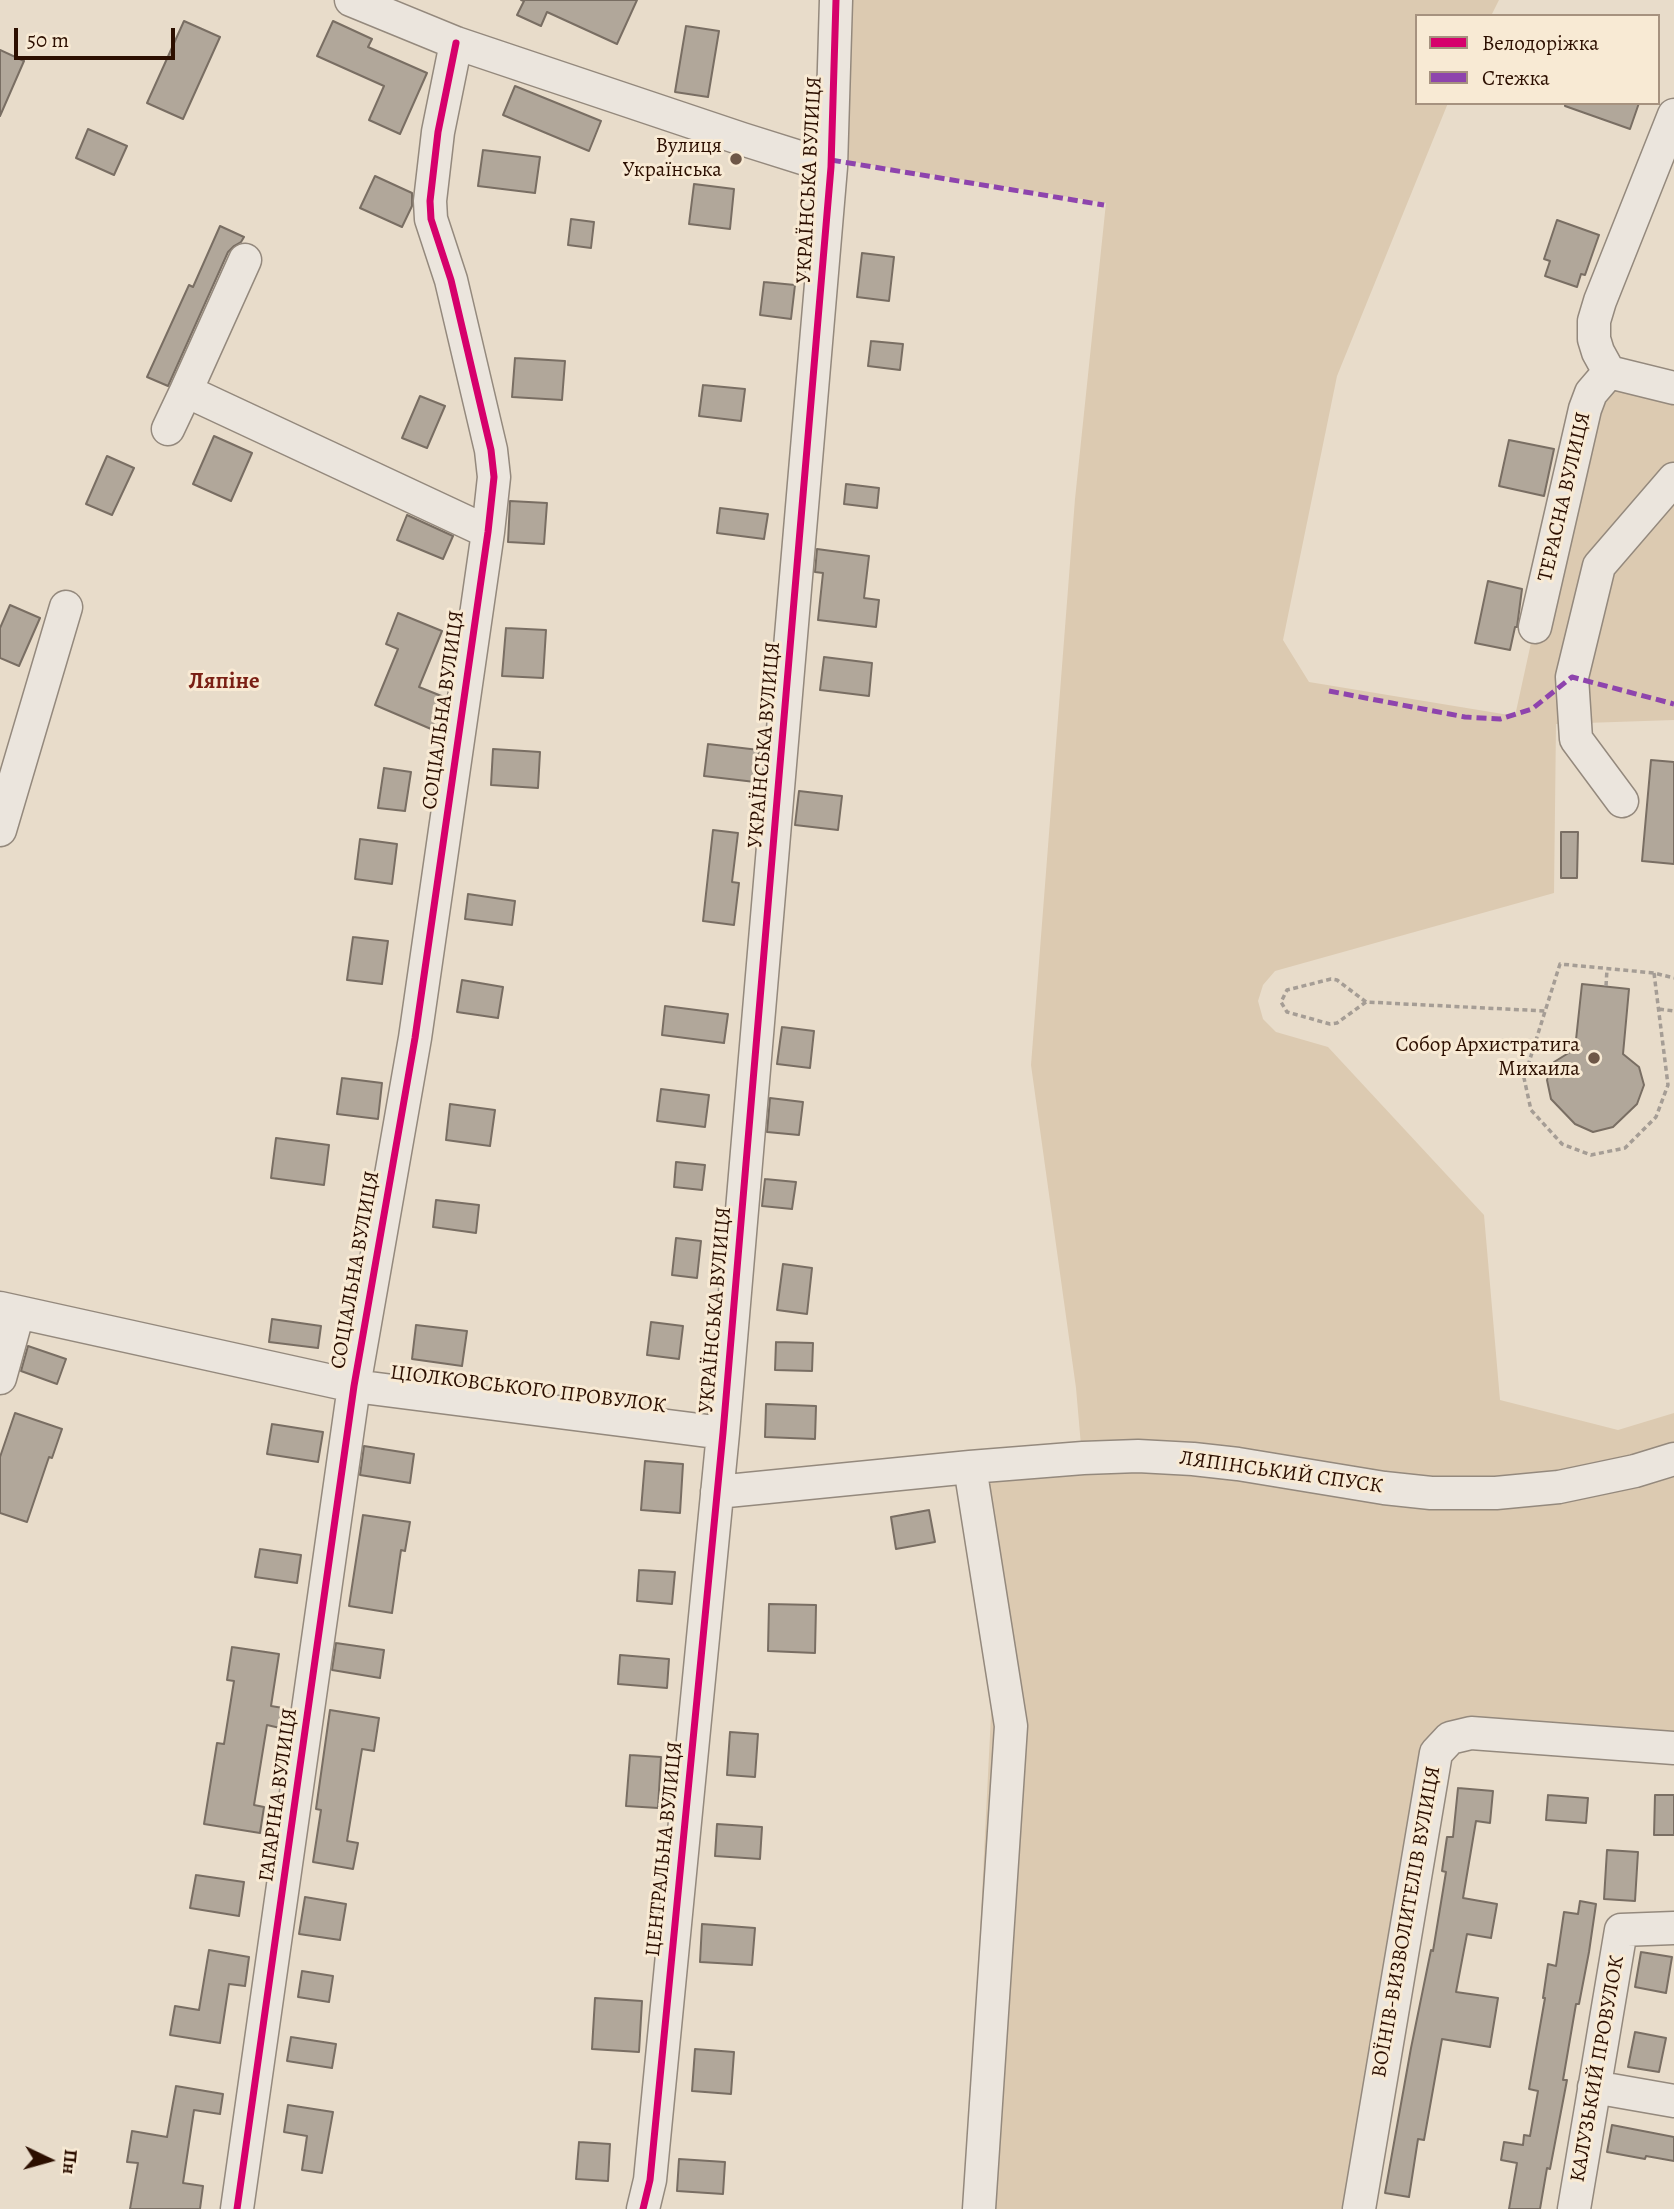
<!DOCTYPE html>
<html>
<head>
<meta charset="utf-8">
<style>
	body { margin:0 }
	#map { position:relative; width:1674px; height:2209px; overflow:hidden; background:#e8dcca; font-family:Alegreya,serif }
	canvas { display:block }
	.legend { position:absolute; left:1415px; top:14px; width:245px; height:91px; box-sizing:border-box; background:#f8ead4; border:2px solid #a6927f; margin:0; padding:9px 12px; list-style:none; font-size:21px; color:#2c0f00 }
	.legend li { display:flex; align-items:center; gap:14px; height:35px }
	.legend b { width:35px; border:2px solid #a6927f }
	.north { position:absolute; left:14px; top:2125px; width:70px; height:70px; -webkit-text-stroke:5px #f8ead4; paint-order:stroke; rotate:95deg; font-size:19px; font-weight:700; line-height:28px; text-align:center; color:#2c0f00 }
	.north::after { content:''; display:block; margin:auto; width:24px; height:32px; background:#2c0f00; clip-path:polygon(50% 0,100% 100%,50% 72%,0 100%) }
	.scale { position:absolute; left:14px; top:28px; width:161px; height:32px; box-sizing:border-box; border:4px solid #2c0f00; border-top:0; padding-left:9px; font-size:21px; line-height:24px; white-space:nowrap; color:#2c0f00; -webkit-text-stroke:5px #f8ead4; paint-order:stroke }
</style>
</head>
<body>
<div id="map">
<canvas width="1674" height="2209"></canvas>
<ul class="legend">
<li><b style="height:9px;background:#d6006c"></b>Велодоріжка</li>
<li><b style="height:9px;background:#8e44ad"></b>Стежка</li>
</ul>
<div class="north">Пн</div>
<div class="scale">50 m</div>
</div>
<script>
const g = document.querySelector('canvas').getContext('2d');
g.lineJoin = 'round';
function fillPath(path, color) {
  g.fillStyle = color;
  g.fill(path, 'evenodd');
}
function shape(rows) {
  const path = new Path2D();
  for (const r of rows) {
    path.moveTo(r[0], r[1]);
    for (let i = 2; i < r.length; i += 2) path.lineTo(r[i], r[i + 1]);
  }
  return path;
}
function trace(path, color, width, dash) {
  g.strokeStyle = color;
  g.lineWidth = width;
  g.lineCap = dash ? 'butt' : 'round';
  g.setLineDash(dash || []);
  g.stroke(path);
}
function label(font, color, halo, rows, align = 'center') {
  g.font = font + ' Alegreya,serif';
  g.lineWidth = 6;
  g.setLineDash([]);
  g.textBaseline = 'middle';
  g.strokeStyle = halo;
  g.fillStyle = color;
  for (const [text, x, y, turn = 0] of rows) {
    g.save();
    g.translate(x, y);
    g.rotate((+turn || 0) * Math.PI / 180);
    g.textAlign = isNaN(turn) ? turn : align;
    if (halo) g.strokeText(text, 0, 0);
    g.fillText(text, 0, 0);
    g.restore();
  }
}
fillPath(shape([
	[841,0,1499,0,1491,16,1417,16,1417,103,1448,103,1337,376,1283,640,1309,682,1515,716,1587,387,1674,397,1674,720,1556,724,1554,893,1275,971,1263,985,1258,1001,1263,1019,1276,1032,1328,1047,1484,1215,1500,1400,1618,1430,1674,1413,1674,1748,1450,1738,1359,2209,964,2209,975,2033,992,1695,970,1467,1082,1457,1076,1388,1031,1065,1075,499,1106,203,841,160]
]), '#dccab1');
const building = shape([
	[521,0,637,0,617,44,547,12,541,26,517,15,524,1,521,0],
	[184,21,220,37,183,119,147,103,184,21],
	[333,21,372,39,368,47,427,73,400,134,369,120,384,86,317,56,333,21],
	[686,26,719,31,708,97,675,92,686,26],
	[0,50,24,61,0,116,0,50],
	[515,86,601,121,589,151,503,115,515,86],
	[1565,103,1639,103,1630,129,1565,106,1565,103],
	[88,129,127,146,114,175,76,158,88,129],
	[483,150,540,157,535,193,478,186,483,150],
	[375,176,412,193,412,206,402,227,360,208,375,176],
	[694,184,734,189,730,229,689,224,694,184],
	[571,219,594,222,591,248,568,245,571,219],
	[1557,220,1599,235,1585,275,1581,274,1577,287,1545,276,1550,261,1544,259,1557,220],
	[220,226,244,237,241,242,234,246,228,252,168,386,147,377,189,285,193,287,220,226],
	[862,253,894,257,889,301,857,297,862,253],
	[764,282,795,285,791,319,760,315,764,282],
	[871,341,903,344,900,370,868,366,871,341],
	[515,358,565,361,562,400,512,397,515,358],
	[703,385,745,389,741,421,699,416,703,385],
	[420,396,445,406,427,448,402,438,420,396],
	[214,436,252,453,231,501,193,484,214,436],
	[1509,440,1554,449,1544,496,1499,486,1509,440],
	[107,456,134,468,112,515,86,504,107,456],
	[846,484,879,488,877,508,844,504,846,484],
	[510,501,547,503,544,544,508,542,510,501],
	[720,508,768,514,764,539,717,533,720,508],
	[407,515,453,536,443,559,397,540,407,515],
	[817,549,869,556,864,598,879,600,876,627,818,620,823,573,815,572,817,549],
	[1488,581,1522,589,1517,627,1515,627,1510,650,1475,643,1488,581],
	[10,605,40,618,19,666,0,658,0,628,10,605],
	[398,613,442,631,419,687,444,697,431,729,375,705,398,649,386,644,398,613],
	[506,628,546,630,543,678,502,676,506,628],
	[824,657,872,663,869,696,820,690,824,657],
	[708,744,759,750,755,782,704,776,708,744],
	[493,749,540,752,538,788,491,785,493,749],
	[1651,760,1674,762,1674,864,1642,861,1651,760],
	[384,768,411,772,405,811,378,808,384,768],
	[799,791,842,796,838,830,795,825,799,791],
	[713,830,738,833,732,882,739,883,734,925,703,921,713,830],
	[1561,832,1578,832,1577,878,1561,878,1561,832],
	[360,839,397,844,392,884,355,879,360,839],
	[468,894,515,901,512,925,465,919,468,894],
	[353,937,388,941,382,984,347,980,353,937],
	[462,980,503,987,498,1018,457,1012,462,980],
	[1582,984,1629,989,1623,1054,1639,1067,1644,1085,1637,1104,1613,1127,1593,1132,1575,1124,1551,1099,1547,1080,1554,1062,1575,1049,1582,984],
	[665,1006,728,1014,724,1043,662,1035,665,1006],
	[782,1027,814,1031,810,1068,777,1064,782,1027],
	[342,1078,382,1083,378,1119,337,1114,342,1078],
	[661,1089,709,1095,705,1127,657,1121,661,1089],
	[770,1098,803,1102,799,1135,767,1132,770,1098],
	[450,1104,495,1110,490,1146,446,1140,450,1104],
	[276,1138,329,1145,324,1185,271,1178,276,1138],
	[676,1162,705,1165,702,1190,674,1187,676,1162],
	[765,1179,796,1182,792,1209,762,1206,765,1179],
	[436,1200,479,1205,476,1233,433,1227,436,1200],
	[676,1238,701,1241,697,1278,672,1275,676,1238],
	[783,1264,812,1268,807,1314,777,1310,783,1264],
	[272,1319,321,1326,318,1348,269,1342,272,1319],
	[651,1322,683,1326,679,1359,647,1355,651,1322],
	[416,1325,467,1331,462,1366,412,1359,416,1325],
	[776,1342,813,1343,812,1371,775,1370,776,1342],
	[28,1346,66,1359,57,1384,21,1371,28,1346],
	[766,1404,816,1406,815,1439,765,1437,766,1404],
	[15,1413,62,1429,52,1458,49,1457,27,1522,0,1513,0,1457,15,1413],
	[272,1424,323,1432,318,1462,267,1454,272,1424],
	[364,1446,414,1454,410,1483,360,1475,364,1446],
	[645,1461,683,1464,680,1513,641,1510,645,1461],
	[929,1510,935,1542,896,1549,891,1517,929,1510],
	[363,1515,410,1522,405,1551,401,1550,392,1613,349,1606,363,1515],
	[260,1549,301,1555,297,1583,255,1577,260,1549],
	[639,1570,675,1572,672,1604,637,1601,639,1570],
	[769,1604,816,1605,815,1653,768,1651,769,1604],
	[336,1643,384,1650,380,1678,332,1670,336,1643],
	[232,1647,279,1654,271,1706,283,1708,280,1728,267,1725,254,1805,264,1807,260,1833,204,1824,217,1743,224,1744,234,1681,227,1680,232,1647],
	[620,1655,669,1659,667,1688,618,1684,620,1655],
	[330,1710,379,1718,374,1751,362,1749,347,1841,358,1843,353,1869,313,1862,321,1810,316,1809,330,1710],
	[730,1732,758,1734,755,1777,727,1775,730,1732],
	[630,1755,661,1757,658,1808,626,1806,630,1755],
	[1458,1788,1493,1791,1490,1823,1476,1821,1463,1898,1497,1904,1491,1938,1467,1934,1456,1992,1498,1998,1490,2047,1442,2039,1424,2140,1418,2139,1409,2197,1385,2193,1411,2048,1431,1950,1433,1951,1446,1872,1442,1871,1447,1837,1453,1837,1458,1788],
	[1548,1795,1588,1798,1586,1823,1546,1820,1548,1795],
	[1655,1795,1674,1795,1674,1835,1654,1835,1655,1795],
	[717,1824,762,1827,760,1859,715,1856,717,1824],
	[1607,1850,1638,1852,1635,1901,1604,1899,1607,1850],
	[196,1875,244,1882,239,1916,190,1908,196,1875],
	[305,1897,346,1904,340,1940,299,1934,305,1897],
	[1580,1901,1596,1904,1589,1952,1579,2004,1576,2004,1563,2080,1567,2080,1550,2169,1547,2168,1540,2209,1509,2209,1517,2163,1501,2160,1504,2142,1523,2145,1524,2135,1530,2136,1538,2091,1529,2089,1545,1998,1543,1998,1548,1964,1556,1966,1564,1912,1578,1914,1580,1901],
	[702,1924,755,1928,752,1965,700,1962,702,1924],
	[209,1950,249,1957,245,1986,229,1984,220,2043,170,2035,175,2006,199,2010,209,1950],
	[1641,1952,1672,1957,1666,1993,1635,1987,1641,1952],
	[302,1971,333,1976,329,2002,298,1997,302,1971],
	[595,1998,642,2001,639,2052,592,2049,595,1998],
	[1635,2032,1666,2038,1659,2072,1628,2067,1635,2032],
	[291,2037,336,2044,332,2068,287,2061,291,2037],
	[695,2049,734,2052,731,2094,692,2091,695,2049],
	[176,2086,223,2094,220,2114,194,2110,183,2183,203,2186,200,2209,130,2209,138,2163,127,2162,132,2131,167,2137,176,2086],
	[288,2105,333,2112,322,2173,302,2170,307,2136,284,2132,288,2105],
	[1612,2125,1674,2137,1674,2161,1646,2156,1645,2159,1607,2152,1612,2125],
	[579,2142,610,2144,608,2181,576,2179,579,2142],
	[679,2159,725,2162,723,2194,677,2191,679,2159]
]);
fillPath(building, '#b1a79a');
trace(building, '#796e63', 2);
const minor = shape([
	[351,0,456,43,742,139,831,167],
	[1609,372,1598,352,1594,339,1594,321,1600,301,1674,115],
	[186,391,245,260],
	[168,429,186,391,488,532],
	[1535,627,1585,409,1591,393,1609,372,1674,388],
	[1622,801,1576,739,1572,677,1599,566,1674,479],
	[0,830,66,607],
	[0,1308,354,1386,723,1433],
	[0,1378,18,1313],
	[970,1467,1011,1726,979,2209],
	[717,1492,970,1467,1083,1458,1138,1456,1193,1459,1238,1464,1384,1488,1431,1493,1496,1493,1559,1487,1635,1471,1674,1459],
	[1594,2087,1674,2101],
	[237,2209,354,1386,415,1038,488,532,494,477,491,450,451,280,431,219,430,201,438,132,456,43],
	[643,2209,650,2180,723,1433,831,167,836,0],
	[1359,2209,1436,1753,1450,1738,1471,1733,1674,1748],
	[1574,2209,1621,1930,1674,1928]
]);
trace(minor, '#94897d', 35);
trace(shape([
	[1654,973,1668,1085,1656,1117,1625,1148,1591,1155,1562,1144,1531,1110,1524,1078,1560,964,1654,973,1674,978],
	[1606,986,1607,969],
	[1366,1002,1337,1023,1330,1024,1287,1012,1281,1002,1287,990,1331,979,1337,980,1366,1002,1545,1011],
	[1659,1009,1674,1011]
]), '#a59d95', 3.5, [5, 3.5]);
trace(minor, '#ebe5dd', 32);
trace(shape([
	[831,160,1104,205],
	[1329,691,1465,717,1500,719,1532,709,1572,677,1674,704]
]), '#8e44ad', 5, [10, 5]);
trace(shape([
	[237,2209,354,1386,415,1038,488,532,494,477,491,450,451,280,431,219,430,201,438,132,456,43],
	[643,2209,650,2180,723,1433,831,167,836,0]
]), '#d6006c', 7);
for (const [x, y, r, color] of [
	[736,159,7,"#6e5747"],
	[1594,1058,7,"#6e5747"]
]) {
  const dot = new Path2D();
  dot.arc(x, y, r, 0, 2 * Math.PI);
  g.fillStyle = color;
  g.fill(dot);
  trace(dot, '#f8ead4', 2.5);
}
label('21px', '#2c0f00', '#f8ead4', [
	["Вулиця",722,147],
	["Українська",722,171],
	["Собор Архистратига",1580,1046],
	["Михаила",1580,1070]
], 'right');
label('21px', '#2c0f00', '#f8ead4', [
	["УКРАЇНСЬКА ВУЛИЦЯ",810,180,-87],
	["ТЕРАСНА ВУЛИЦЯ",1565,497,-77],
	["СОЦІАЛЬНА ВУЛИЦЯ",444,710,-82],
	["УКРАЇНСЬКА ВУЛИЦЯ",765,745,-85],
	["СОЦІАЛЬНА ВУЛИЦЯ",356,1270,-80],
	["УКРАЇНСЬКА ВУЛИЦЯ",716,1310,-85],
	["ЦІОЛКОВСЬКОГО ПРОВУЛОК",528,1390,7],
	["ЛЯПІНСЬКИЙ СПУСК",1281,1473,8],
	["ГАГАРІНА ВУЛИЦЯ",279,1795,-82],
	["ЦЕНТРАЛЬНА ВУЛИЦЯ",665,1849,-84],
	["ВОЇНІВ-ВИЗВОЛИТЕЛІВ ВУЛИЦЯ",1407,1922,-80],
	["КАЛУЗЬКИЙ ПРОВУЛОК",1598,2069,-80]
]);
label('bold 23px', '#7a1f14', '#f8ead4', [
	["Ляпіне",224,682]
]);
</script>
</body>
</html>
